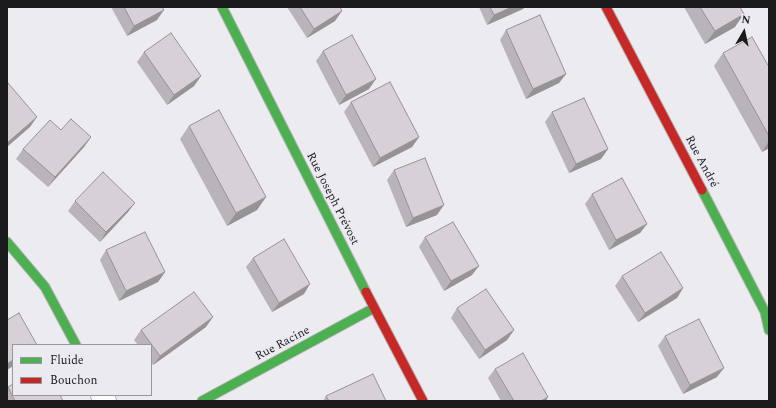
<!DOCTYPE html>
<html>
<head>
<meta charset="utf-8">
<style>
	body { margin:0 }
	#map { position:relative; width:776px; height:408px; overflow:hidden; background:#ecebef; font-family:Spectral,serif }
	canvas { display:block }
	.frame { position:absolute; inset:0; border:8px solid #1b1a1c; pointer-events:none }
	.legend { position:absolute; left:12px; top:344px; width:140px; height:52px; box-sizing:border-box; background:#ebeaf0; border:1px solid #98979b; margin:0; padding:5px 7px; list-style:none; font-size:12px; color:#1b1a1c }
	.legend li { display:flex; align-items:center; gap:8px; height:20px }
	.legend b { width:20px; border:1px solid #98979b }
	.north { position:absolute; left:724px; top:12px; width:40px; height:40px; -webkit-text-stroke:3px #ebeaf0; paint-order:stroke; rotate:9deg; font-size:11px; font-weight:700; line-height:16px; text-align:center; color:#1b1a1c }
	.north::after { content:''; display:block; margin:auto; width:14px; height:18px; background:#1b1a1c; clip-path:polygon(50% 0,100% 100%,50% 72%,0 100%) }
</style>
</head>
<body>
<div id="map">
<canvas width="776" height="408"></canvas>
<div class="frame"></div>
<ul class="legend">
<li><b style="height:5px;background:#4caf50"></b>Fluide</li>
<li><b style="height:5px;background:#c62828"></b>Bouchon</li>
</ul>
<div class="north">N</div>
</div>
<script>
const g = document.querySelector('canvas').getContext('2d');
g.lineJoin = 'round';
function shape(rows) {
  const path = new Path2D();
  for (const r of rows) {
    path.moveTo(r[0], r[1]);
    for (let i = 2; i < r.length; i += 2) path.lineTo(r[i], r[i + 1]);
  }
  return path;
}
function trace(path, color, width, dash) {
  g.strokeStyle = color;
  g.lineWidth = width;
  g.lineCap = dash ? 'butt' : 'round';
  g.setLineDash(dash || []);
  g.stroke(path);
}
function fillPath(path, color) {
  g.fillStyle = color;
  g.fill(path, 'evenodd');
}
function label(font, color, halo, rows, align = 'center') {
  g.font = font + ' Spectral,serif';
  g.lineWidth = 3;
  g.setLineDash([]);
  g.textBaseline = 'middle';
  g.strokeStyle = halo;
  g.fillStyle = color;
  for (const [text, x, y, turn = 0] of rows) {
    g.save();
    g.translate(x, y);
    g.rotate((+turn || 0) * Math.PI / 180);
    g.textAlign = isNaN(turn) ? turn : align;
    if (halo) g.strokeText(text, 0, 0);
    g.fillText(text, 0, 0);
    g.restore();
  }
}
const street = shape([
	[102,395,105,401]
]);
const fast = shape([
	[222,7,366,292],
	[702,190,765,312,769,330],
	[7,242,45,287,76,345],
	[202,401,374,308]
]);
const jam = shape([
	[606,7,702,190],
	[366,292,423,401]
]);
trace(street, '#b4b4b7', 24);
trace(fast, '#b4b4b7', 11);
trace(jam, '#b4b4b7', 11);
trace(street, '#fcfcfd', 22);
trace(fast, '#4caf50', 9);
trace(jam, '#c62828', 9);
fillPath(shape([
	[111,7,162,7,157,20,127,36],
	[287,7,340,7,335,21,307,38],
	[479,7,525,7,523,9,487,25],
	[684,7,740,7,735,27,705,44],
	[506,30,566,74,559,83,526,99,500,40],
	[323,51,369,89,339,105,316,61],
	[144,52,201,76,194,86,167,105,137,62],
	[723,53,769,67,769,148,762,152,714,66],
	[351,102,419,137,412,147,373,167,344,112],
	[552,112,608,149,601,159,569,173,545,122],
	[189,126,266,197,257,210,227,226,180,139],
	[61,130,91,137,84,147,48,187,16,159,23,149],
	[394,170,437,215,406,227,387,180],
	[592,194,647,224,640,233,609,250,585,204],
	[75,201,128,212,100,242,68,211],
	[425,237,472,275,444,291,419,247],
	[106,250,165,272,158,282,119,301,100,260],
	[253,258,304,294,272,312,246,267],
	[622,276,683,288,677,298,638,322,615,286],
	[457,308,514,330,507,340,479,359,451,318],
	[206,327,153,365,151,362,151,345,138,345,134,340,141,330],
	[665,336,717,377,683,394,658,346],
	[495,369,546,401,501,401,488,378],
	[8,387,63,401,7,401,7,388],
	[326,396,386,401,323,401]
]), '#b9b4b9');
fillPath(shape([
	[512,7,525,7,523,9,487,25,494,15],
	[164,10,157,20,127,36,134,26],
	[342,11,335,21,307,38,314,29],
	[744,14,735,27,705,44,715,31],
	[566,74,559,83,526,99,533,89],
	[201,76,194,86,167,105,174,95],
	[376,79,369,89,339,105,346,95],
	[37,117,30,127,7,147,7,143],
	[91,137,84,147,48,187,55,177],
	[419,137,412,147,373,167,380,158],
	[769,141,769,148,762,152],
	[608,149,601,159,569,173,576,164],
	[266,197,257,210,227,226,236,213],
	[135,203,128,212,100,242,106,232],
	[444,205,437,215,406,227,413,218],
	[647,224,640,233,609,250,616,240],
	[479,266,472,275,444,291,451,281],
	[165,272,158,282,119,301,126,291],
	[310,284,304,294,272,312,279,303],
	[683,288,677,298,638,322,645,313],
	[213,317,206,327,153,365,160,356],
	[514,330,507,340,479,359,485,350],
	[13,360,13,366,7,370,7,364],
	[724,368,717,377,683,394,690,385],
	[548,397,546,401,541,401]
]), '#969296');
const building = shape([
	[124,7,162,7,164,10,134,26,124,7],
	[300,7,340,7,342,11,314,29,300,7],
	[490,7,512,7,494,15,490,7],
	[700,7,740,7,744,14,715,31,700,7],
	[540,15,566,74,533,89,506,30,540,15],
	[171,33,201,76,174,95,144,52,171,33],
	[352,35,376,79,346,95,323,51,352,35],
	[752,37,769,67,769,136,723,53,752,37],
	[390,82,419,137,380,158,351,102,390,82],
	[8,83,37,117,7,143,7,84,8,83],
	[584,98,608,149,576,164,552,112,584,98],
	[219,110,266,197,236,213,189,126,219,110],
	[71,119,91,137,55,177,23,149,50,120,61,130,71,119],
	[425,158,444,205,413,218,394,170,425,158],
	[103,172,135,203,106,232,75,201,103,172],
	[622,178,647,224,616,240,592,194,622,178],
	[453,222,479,266,451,281,425,237,453,222],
	[145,232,165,272,126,291,106,250,145,232],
	[284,239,310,284,279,303,253,258,284,239],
	[661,252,683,288,645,313,622,276,661,252],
	[486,289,514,330,485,350,457,308,486,289],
	[194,292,213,317,160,356,141,330,194,292],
	[19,313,37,345,13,345,13,360,7,364,7,320,19,313],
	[699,319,724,368,690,385,665,336,699,319],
	[523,353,548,397,541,401,514,401,495,369,523,353],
	[373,374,386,401,329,401,326,396,373,374],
	[13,384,13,395,60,395,63,401,15,401,8,387,13,384]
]);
fillPath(building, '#d7d1d7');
trace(building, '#969296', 1);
label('12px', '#1b1a1c', '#ebeaf0', [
	["Rue André",701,162,62],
	["Rue Joseph Prévost",332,199,63],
	["Rue Racine",283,344,-28]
]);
</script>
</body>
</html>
